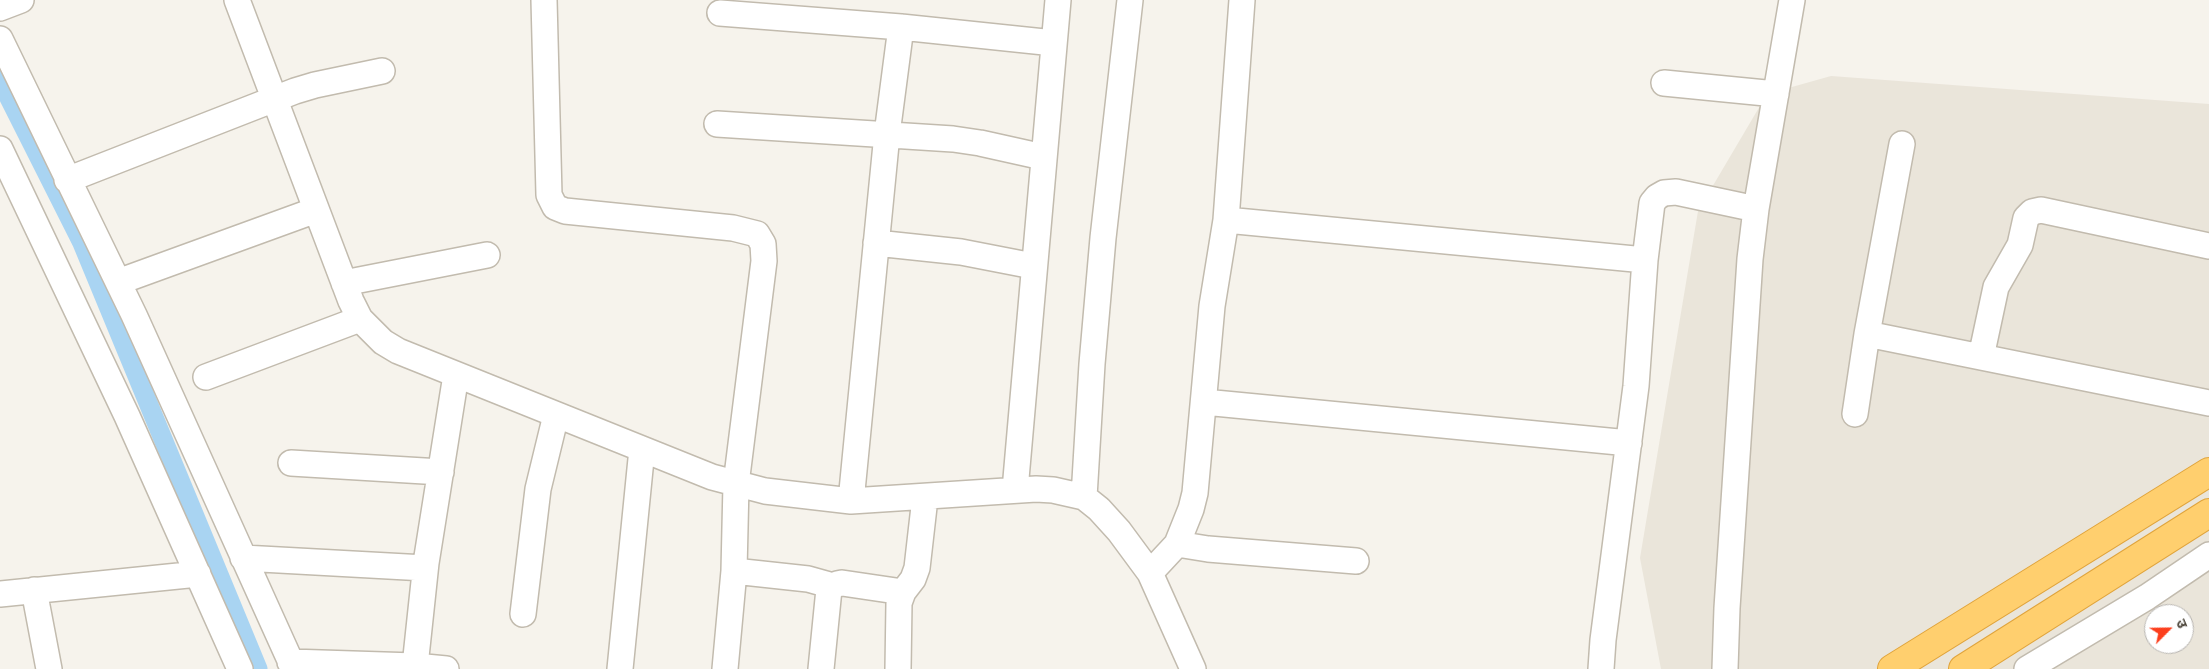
<!DOCTYPE html>
<html>
<head>
<meta charset="utf-8">
<style>
	body { margin:0 }
	#map { position:relative; width:2209px; height:669px; overflow:hidden; background:#f6f3ec; font-family:Mulish,"Noto Sans Devanagari",sans-serif }
	canvas { display:block }
	.north { position:absolute; left:2144px; top:604px; width:50px; height:50px; box-sizing:border-box; background:#fff; border:1px solid #b7b4b0; border-radius:50%; rotate:67deg; font-size:14px; font-weight:700; line-height:20px; text-align:center; color:#4b4439 }
	.north::after { content:''; display:block; margin:auto; width:18px; height:22px; background:#fc3f1d; clip-path:polygon(50% 0,100% 100%,50% 72%,0 100%) }
</style>
</head>
<body>
<div id="map">
<canvas width="2209" height="669"></canvas>
<div class="north">उ</div>
</div>
<script>
const g = document.querySelector('canvas').getContext('2d');
g.lineJoin = 'round';
function fillPath(path, color) {
  g.fillStyle = color;
  g.fill(path, 'evenodd');
}
function shape(rows) {
  const path = new Path2D();
  for (const r of rows) {
    path.moveTo(r[0], r[1]);
    for (let i = 2; i < r.length; i += 2) path.lineTo(r[i], r[i + 1]);
  }
  return path;
}
function trace(path, color, width, dash) {
  g.strokeStyle = color;
  g.lineWidth = width;
  g.lineCap = dash ? 'butt' : 'round';
  g.setLineDash(dash || []);
  g.stroke(path);
}
fillPath(shape([
	[1831,76,2209,104,2209,669,1661,669,1640,558,1698,211,1767,94],
	[2154,614,2184,614,2184,644,2154,644]
]), '#eae5da');
trace(shape([
	[0,80,82,243,258,669]
]), '#a9d4f2', 19);
const minor = shape([
	[237,0,351,301,360,319,383,342,398,351,712,477,765,491,851,501,1036,489,1053,490,1084,497,1099,509,1119,531,1150,573,1193,669],
	[544,0,549,195,555,207,565,211,733,228,757,234,763,244,764,261,736,484,734,571,725,669],
	[0,8,21,0],
	[720,13,901,27,1054,43],
	[0,39,134,315,294,669],
	[1664,83,1776,94],
	[717,124,953,139,980,143,1043,157],
	[0,149,127,416,240,669],
	[67,180,295,91,315,85,382,71],
	[1226,220,1645,260],
	[876,243,961,252,1033,266],
	[118,282,316,210],
	[344,283,487,255],
	[1867,334,2209,403],
	[1981,357,1996,287,2020,245,2026,218,2032,212,2041,210,2209,246],
	[206,377,360,319],
	[1204,402,1629,443],
	[1855,414,1867,334,1902,144],
	[291,463,441,472],
	[1015,490,1058,0],
	[1084,497,1092,364,1103,238,1130,0],
	[851,501,887,134,901,27],
	[1177,544,1208,549,1356,561],
	[243,558,425,568],
	[734,571,808,579,833,586],
	[1150,573,1177,544,1191,509,1195,493,1212,306,1226,220,1242,0],
	[34,590,49,669],
	[0,594,198,574],
	[523,614,538,489,556,415],
	[290,662,415,666,446,669],
	[415,666,426,563,456,375],
	[620,669,642,449],
	[821,669,829,589,837,584,842,583,903,592],
	[898,669,899,603,903,592,913,579,917,568,925,498],
	[1601,669,1603,640,1636,386,1645,260,1652,203,1657,197,1664,193,1676,192,1756,209],
	[1725,669,1727,608,1750,259,1756,209,1792,0],
	[2027,669,2147,597,2209,555]
]);
const highway = shape([
	[1892,669,2209,472],
	[1963,669,2209,513]
]);
trace(minor, '#c2bbae', 28);
trace(highway, '#e0a43c', 30);
trace(minor, '#fff', 25);
trace(highway, '#ffcf6e', 28);
</script>
</body>
</html>
